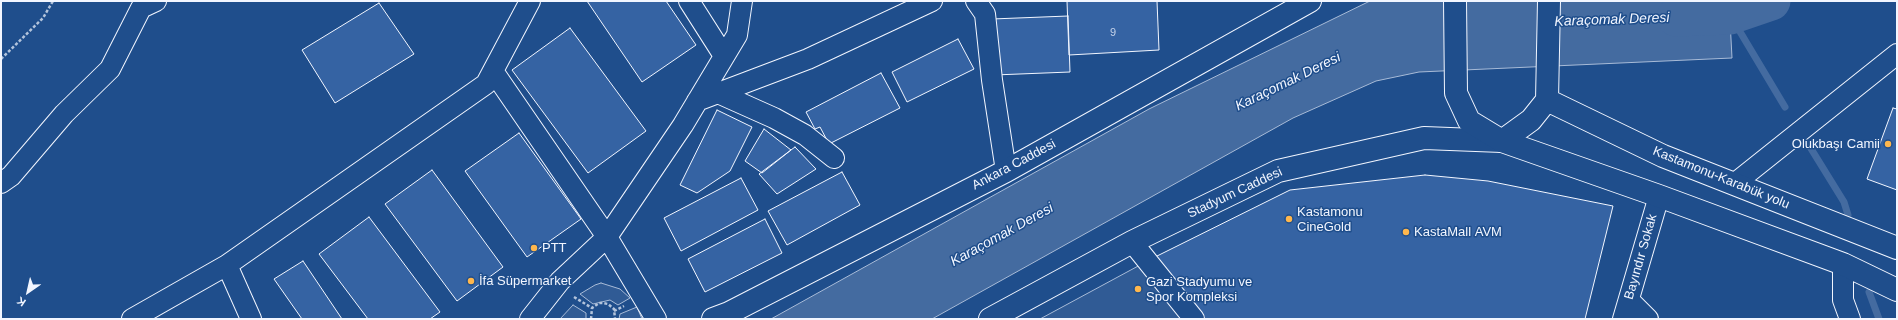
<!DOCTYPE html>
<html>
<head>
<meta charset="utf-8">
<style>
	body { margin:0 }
	#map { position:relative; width:1898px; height:320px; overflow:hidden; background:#1f4e8c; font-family:Helvetica,sans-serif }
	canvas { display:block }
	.frame { position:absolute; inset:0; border:2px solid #f2f6ff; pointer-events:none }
	.north { position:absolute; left:8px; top:272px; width:40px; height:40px; -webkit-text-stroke:3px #1f4e8c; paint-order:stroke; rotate:214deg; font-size:11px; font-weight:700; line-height:16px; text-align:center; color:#f2f6ff }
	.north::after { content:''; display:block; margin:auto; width:14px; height:18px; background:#f2f6ff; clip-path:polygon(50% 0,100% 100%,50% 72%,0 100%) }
</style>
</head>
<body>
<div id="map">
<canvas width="1898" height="320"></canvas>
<div class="frame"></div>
<div class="north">K</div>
</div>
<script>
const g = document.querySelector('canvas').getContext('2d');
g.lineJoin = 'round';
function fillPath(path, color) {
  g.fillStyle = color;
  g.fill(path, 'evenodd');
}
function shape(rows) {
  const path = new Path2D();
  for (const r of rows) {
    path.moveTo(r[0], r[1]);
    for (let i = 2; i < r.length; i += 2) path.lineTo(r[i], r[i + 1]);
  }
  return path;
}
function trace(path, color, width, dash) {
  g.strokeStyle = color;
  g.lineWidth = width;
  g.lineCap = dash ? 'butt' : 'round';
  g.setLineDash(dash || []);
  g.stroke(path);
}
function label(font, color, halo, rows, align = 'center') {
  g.font = font + ' Helvetica,sans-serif';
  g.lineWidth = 3;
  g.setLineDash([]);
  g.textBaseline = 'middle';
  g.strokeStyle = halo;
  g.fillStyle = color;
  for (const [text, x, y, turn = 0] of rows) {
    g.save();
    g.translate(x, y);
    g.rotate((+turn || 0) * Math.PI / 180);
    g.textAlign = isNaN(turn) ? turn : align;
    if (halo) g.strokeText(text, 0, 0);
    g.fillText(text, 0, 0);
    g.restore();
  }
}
const built = shape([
	[1153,258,1205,319,1040,319,1153,258],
	[601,283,620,289,630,298,618,305,610,300,593,304,580,294,595,285,601,283],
	[573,305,586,313,586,319,560,319,573,305],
	[637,307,642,319,619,319,620,314,637,307]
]);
fillPath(built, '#305b95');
trace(built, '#a8bbd7', 1);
const water = shape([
	[1370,1,1729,1,1732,58,1419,72,1376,81,1293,118,932,319,771,319,1149,109,1370,1]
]);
fillPath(water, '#446ba0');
trace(water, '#a8bbd7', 1);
trace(shape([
	[1730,15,1785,107],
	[1810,147,1844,202,1848,215],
	[1869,292,1879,319]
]), '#446ba0', 7);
trace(shape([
	[1676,17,1730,15,1771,1]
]), '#446ba0', 39);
const building = shape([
	[587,1,666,1,696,45,642,82,587,1],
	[1067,1,1157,1,1159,50,1069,55,1067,1],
	[379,3,414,54,335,103,302,50,379,3],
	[1068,16,1070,72,994,75,992,19,1068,16],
	[570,28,646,131,588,173,512,70,570,28],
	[958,39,974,69,907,102,892,72,958,39],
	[881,73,900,108,829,144,820,127,815,129,806,112,881,73],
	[1893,108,1897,109,1897,190,1867,179,1893,108],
	[717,110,752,127,730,171,697,193,680,185,717,110],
	[764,129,791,150,762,173,745,161,764,129],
	[519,133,581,219,527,257,465,171,519,133],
	[795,147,816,169,777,194,759,174,795,147],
	[432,170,503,267,457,301,385,204,432,170],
	[842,172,860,205,787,245,768,211,842,172],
	[1425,175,1488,181,1613,206,1585,319,1205,319,1153,258,1290,190,1425,175],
	[741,178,758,210,681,251,664,218,741,178],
	[369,217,440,312,430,319,368,319,319,254,369,217],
	[765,219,782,253,705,292,688,259,765,219],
	[303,261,342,319,302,319,274,279,303,261]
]);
fillPath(building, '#3563a3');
trace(building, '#f2f6ff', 1);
const street = shape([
	[689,1,724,56],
	[976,1,985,14,992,80,1006,171],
	[493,71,607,237,656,319],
	[718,93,774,118,805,135,834,158],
	[697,101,808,59,932,1],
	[1,183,11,176,64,114,110,69,141,8,156,1],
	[1734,184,1897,54],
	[1132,242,1194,319],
	[1843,264,1843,300,1850,319],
	[227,265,486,84,530,1],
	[1629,300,1648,319],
	[132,319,227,265,251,319],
	[530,319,560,281,607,237,683,125,737,35,742,1],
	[1623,319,1659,196]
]);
const primary = shape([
	[713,319,729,313,1006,171,1310,1],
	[990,319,1132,242,1278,171,1424,138,1502,141]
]);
const highway = shape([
	[1455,1,1456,93,1469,121,1502,141,1659,196,1843,264,1897,290],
	[1547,100,1663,156,1897,248],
	[1547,100,1549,1],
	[1502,141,1531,120,1547,100]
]);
trace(street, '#f2f6ff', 22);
trace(primary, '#f2f6ff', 24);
trace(highway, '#f2f6ff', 24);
trace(shape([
	[1,59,43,18,53,1],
	[574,297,592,308],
	[614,311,624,306],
	[591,319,592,308,599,303,603,303,608,304,614,309,615,319]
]), '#b3c4dc', 2.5, [3, 2]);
trace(street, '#1f4e8c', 20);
trace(primary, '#1f4e8c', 22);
trace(highway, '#1f4e8c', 22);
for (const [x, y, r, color] of [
	[1888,144,4,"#ffb74d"],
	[1289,219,4,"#ffb74d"],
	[1406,232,4,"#ffb74d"],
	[534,248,4,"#ffb74d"],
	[471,281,4,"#ffb74d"],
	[1138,289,4,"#ffb74d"]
]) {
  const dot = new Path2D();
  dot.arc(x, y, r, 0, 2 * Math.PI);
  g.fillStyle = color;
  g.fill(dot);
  trace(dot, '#1f4e8c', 1.5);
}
label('11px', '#c3d1e8', null, [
	["9",1113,33]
]);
label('13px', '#f2f6ff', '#1f4e8c', [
	["Olukbaşı Camii",1880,144,"right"],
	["Kastamonu",1297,212],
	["CineGold",1297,227],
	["KastaMall AVM",1414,232],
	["PTT",542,248],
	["İfa Süpermarket",479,281],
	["Gazi Stadyumu ve",1146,282],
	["Spor Kompleksi",1146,297]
], 'left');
label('13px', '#f2f6ff', '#1f4e8c', [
	["Ankara Caddesi",1014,165,-28],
	["Kastamonu-Karabük yolu",1721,178,22],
	["Stadyum Caddesi",1235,193,-25],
	["Bayındır Sokak",1641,257,-74]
]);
label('italic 14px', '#f2f6ff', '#1f4e8c', [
	["Karaçomak Deresi",1612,20,-2],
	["Karaçomak Deresi",1288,82,-26],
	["Karaçomak Deresi",1002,235,-29]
]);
</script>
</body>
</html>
